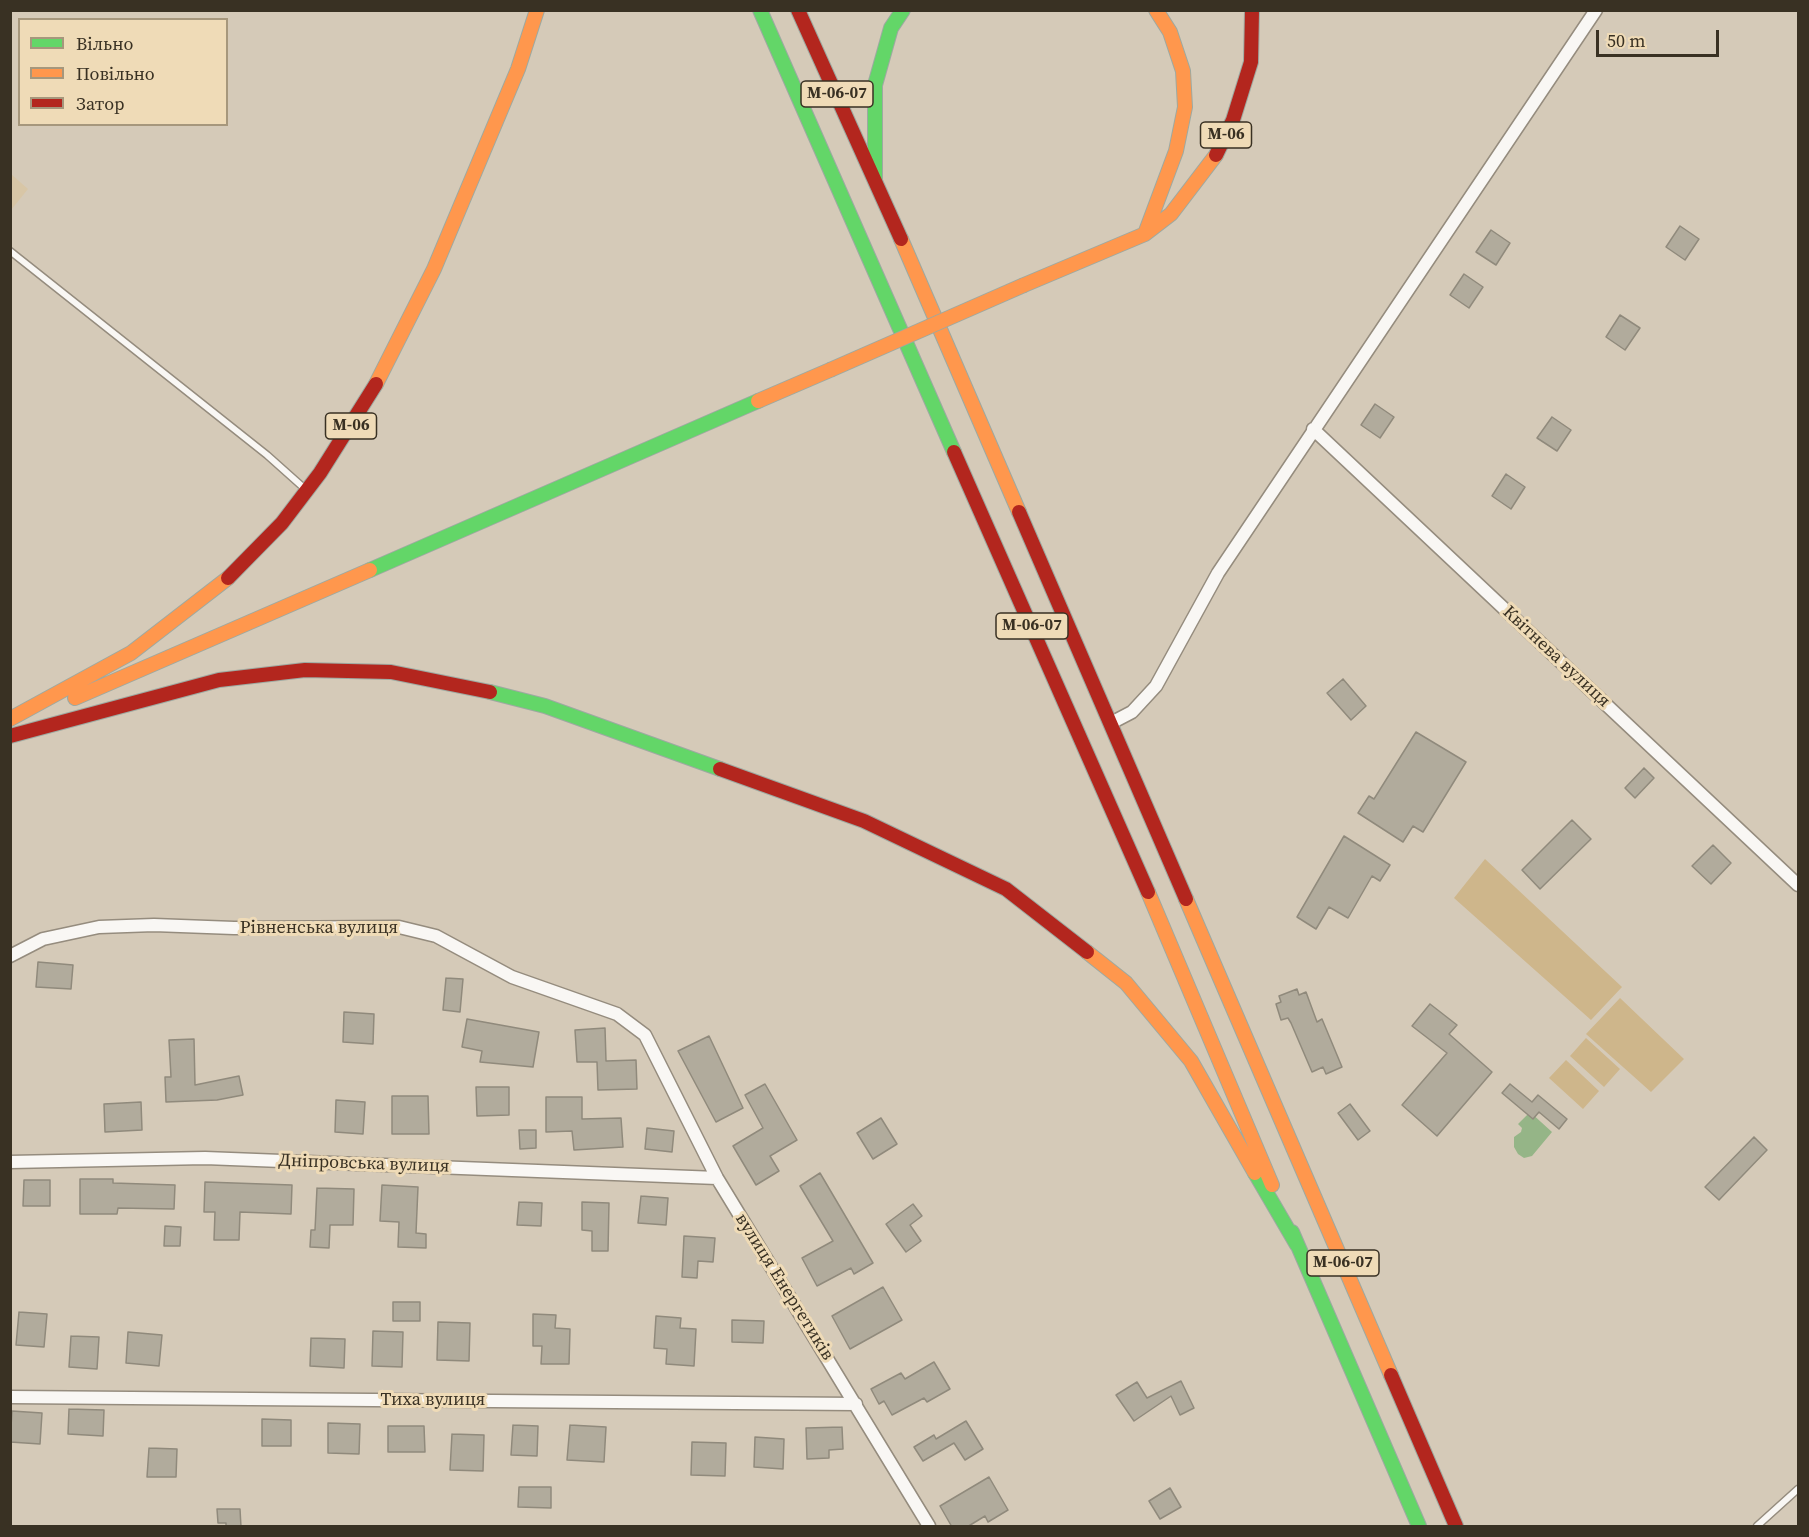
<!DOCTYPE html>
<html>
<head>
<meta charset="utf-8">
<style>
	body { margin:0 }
	#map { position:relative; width:1809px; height:1537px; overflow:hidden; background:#d5cab8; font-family:"Source Serif 4",serif }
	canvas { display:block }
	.frame { position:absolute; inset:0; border:12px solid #393123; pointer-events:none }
	.legend { position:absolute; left:18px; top:18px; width:210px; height:108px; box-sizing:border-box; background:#efdbb7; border:2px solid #a6977c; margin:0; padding:8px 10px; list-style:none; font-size:18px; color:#393123 }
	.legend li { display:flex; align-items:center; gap:12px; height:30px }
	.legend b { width:30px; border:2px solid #a6977c }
	.scale { position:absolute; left:1596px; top:30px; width:123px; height:27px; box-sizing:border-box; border:3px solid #393123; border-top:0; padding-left:8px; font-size:18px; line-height:21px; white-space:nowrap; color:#393123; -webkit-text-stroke:4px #efdbb7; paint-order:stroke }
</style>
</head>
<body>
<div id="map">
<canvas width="1809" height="1537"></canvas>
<div class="frame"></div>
<ul class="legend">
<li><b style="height:8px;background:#63d668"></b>Вільно</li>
<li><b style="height:8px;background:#ff974d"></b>Повільно</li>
<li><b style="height:8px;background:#b3261e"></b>Затор</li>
</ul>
<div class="scale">50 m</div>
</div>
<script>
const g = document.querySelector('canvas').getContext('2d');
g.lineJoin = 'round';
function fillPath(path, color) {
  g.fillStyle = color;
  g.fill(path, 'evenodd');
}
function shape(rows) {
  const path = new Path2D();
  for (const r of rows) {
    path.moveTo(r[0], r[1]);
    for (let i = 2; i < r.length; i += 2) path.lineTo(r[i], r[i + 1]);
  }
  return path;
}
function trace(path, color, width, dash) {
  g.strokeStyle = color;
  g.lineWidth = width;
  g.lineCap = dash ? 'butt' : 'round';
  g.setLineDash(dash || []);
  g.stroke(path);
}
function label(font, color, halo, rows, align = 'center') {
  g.font = font + ' "Source Serif 4",serif';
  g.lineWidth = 6;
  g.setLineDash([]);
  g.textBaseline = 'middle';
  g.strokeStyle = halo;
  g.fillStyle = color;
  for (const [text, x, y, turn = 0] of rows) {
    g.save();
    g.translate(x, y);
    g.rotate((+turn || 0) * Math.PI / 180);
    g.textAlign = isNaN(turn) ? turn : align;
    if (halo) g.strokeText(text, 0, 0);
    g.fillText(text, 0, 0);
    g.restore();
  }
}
fillPath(shape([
	[11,174,28,189,11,210]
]), '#d8c6a6');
fillPath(shape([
	[1485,859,1622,987,1591,1020,1454,898],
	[1620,998,1684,1059,1651,1092,1586,1034],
	[1586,1038,1620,1069,1604,1087,1570,1056],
	[1566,1060,1599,1091,1583,1109,1549,1078]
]), '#ceb68b');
fillPath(shape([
	[1530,1112,1552,1132,1532,1156,1524,1158,1518,1154,1514,1147,1514,1137,1521,1132,1522,1128,1518,1124]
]), '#95b587');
const building = shape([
	[1680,226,1699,239,1685,260,1666,247,1680,226],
	[1491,230,1510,243,1496,265,1476,252,1491,230],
	[1464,274,1483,287,1469,308,1450,295,1464,274],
	[1620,315,1640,328,1625,350,1606,337,1620,315],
	[1375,404,1394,417,1380,438,1361,425,1375,404],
	[1552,417,1571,430,1557,451,1537,438,1552,417],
	[1506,474,1525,487,1511,509,1492,496,1506,474],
	[1343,679,1366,706,1351,720,1327,693,1343,679],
	[1416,732,1466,762,1423,832,1413,826,1403,842,1358,813,1369,796,1374,799,1416,732],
	[1644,768,1654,778,1635,798,1625,788,1644,768],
	[1572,820,1591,839,1540,889,1522,870,1572,820],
	[1344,836,1390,865,1380,881,1372,876,1348,918,1329,907,1316,929,1297,917,1344,836],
	[1713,845,1731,863,1711,884,1692,866,1713,845],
	[38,962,73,965,71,989,36,987,38,962],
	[446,978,463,979,460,1012,443,1010,446,978],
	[1297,989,1299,995,1306,992,1317,1022,1322,1019,1342,1067,1326,1074,1323,1067,1312,1072,1291,1023,1288,1018,1281,1020,1276,1004,1281,1002,1279,996,1297,989],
	[1430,1004,1457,1025,1449,1034,1492,1072,1437,1136,1402,1105,1447,1053,1412,1026,1430,1004],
	[344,1012,374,1014,373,1044,343,1042,344,1012],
	[467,1019,539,1032,533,1067,480,1062,482,1051,462,1047,467,1019],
	[605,1028,606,1061,636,1060,637,1089,598,1090,597,1062,577,1062,575,1030,605,1028],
	[709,1036,743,1108,716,1122,678,1051,709,1036],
	[194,1039,195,1085,239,1076,243,1095,217,1100,166,1102,165,1077,171,1077,169,1040,194,1039],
	[765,1084,797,1140,770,1156,779,1171,756,1185,733,1146,763,1128,745,1095,765,1084],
	[1510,1084,1532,1102,1538,1095,1567,1119,1559,1129,1539,1112,1533,1119,1502,1093,1510,1084],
	[476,1087,509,1087,509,1115,477,1116,476,1087],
	[392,1096,428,1096,429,1134,392,1134,392,1096],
	[546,1097,582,1097,582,1119,621,1118,623,1147,574,1150,572,1131,546,1132,546,1097],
	[336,1100,365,1102,363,1134,335,1132,336,1100],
	[141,1102,142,1130,105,1132,104,1104,141,1102],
	[1350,1104,1370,1131,1358,1140,1338,1113,1350,1104],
	[881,1118,897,1144,873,1159,857,1133,881,1118],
	[647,1128,674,1131,672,1152,645,1149,647,1128],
	[519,1130,536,1130,536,1148,520,1149,519,1130],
	[1754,1137,1767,1150,1719,1200,1705,1187,1754,1137],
	[820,1173,873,1263,854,1274,851,1268,817,1286,802,1258,833,1241,800,1186,820,1173],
	[80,1179,113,1179,113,1183,175,1185,174,1209,118,1208,117,1214,80,1214,80,1179],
	[24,1180,50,1180,50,1206,23,1206,24,1180],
	[205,1182,292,1185,291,1214,240,1212,239,1240,214,1240,215,1212,204,1212,205,1182],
	[382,1185,418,1187,416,1233,426,1234,426,1248,398,1247,399,1222,380,1221,382,1185],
	[317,1188,354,1189,353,1225,330,1225,329,1248,310,1247,311,1230,315,1230,317,1188],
	[641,1196,668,1198,666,1225,638,1223,641,1196],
	[519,1202,542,1203,541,1226,517,1225,519,1202],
	[582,1202,609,1203,608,1251,592,1251,592,1231,582,1230,582,1202],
	[913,1204,922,1216,910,1225,921,1241,906,1252,886,1224,913,1204],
	[165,1226,181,1227,180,1246,164,1246,165,1226],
	[684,1236,715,1238,713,1262,698,1261,697,1278,682,1277,684,1236],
	[883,1287,902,1320,850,1349,832,1316,883,1287],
	[393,1302,420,1302,420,1321,393,1321,393,1302],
	[19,1312,47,1314,44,1347,16,1345,19,1312],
	[533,1314,556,1315,555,1328,570,1329,569,1364,541,1364,542,1346,533,1346,533,1314],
	[656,1316,681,1318,680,1328,696,1329,694,1366,666,1364,667,1349,654,1348,656,1316],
	[732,1320,764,1321,763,1343,732,1342,732,1320],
	[438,1322,470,1323,469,1361,437,1360,438,1322],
	[373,1331,403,1332,402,1367,372,1366,373,1331],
	[128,1332,162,1335,159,1366,126,1363,128,1332],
	[71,1336,99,1337,97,1369,69,1367,71,1336],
	[311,1338,345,1339,344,1368,310,1366,311,1338],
	[934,1362,950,1389,927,1402,924,1398,892,1415,884,1401,879,1404,871,1389,901,1373,905,1379,934,1362],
	[1181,1381,1194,1408,1180,1415,1171,1396,1134,1421,1116,1395,1137,1382,1147,1398,1181,1381],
	[69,1409,104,1410,103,1436,68,1434,69,1409],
	[12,1411,42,1413,40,1444,10,1442,12,1411],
	[262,1419,291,1420,291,1446,262,1446,262,1419],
	[966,1421,983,1449,965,1460,954,1443,923,1461,914,1447,934,1435,936,1439,966,1421],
	[328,1423,360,1424,359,1454,328,1453,328,1423],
	[513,1425,538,1426,537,1456,511,1455,513,1425],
	[570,1425,606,1427,604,1462,567,1460,570,1425],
	[388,1426,424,1426,425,1452,388,1452,388,1426],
	[842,1427,843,1449,829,1450,829,1458,807,1459,806,1428,842,1427],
	[452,1434,484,1435,483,1471,450,1470,452,1434],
	[755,1437,784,1439,783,1469,754,1467,755,1437],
	[692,1442,726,1443,725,1476,691,1475,692,1442],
	[149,1448,177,1449,176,1477,147,1477,149,1448],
	[989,1477,1008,1510,988,1522,985,1516,967,1527,952,1527,940,1506,989,1477],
	[519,1487,551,1487,551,1508,518,1507,519,1487],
	[1170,1488,1181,1507,1160,1519,1149,1501,1170,1488],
	[217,1509,240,1509,241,1527,226,1527,226,1523,218,1523,217,1509]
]);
fillPath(building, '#b1ab9c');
trace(building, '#908a7c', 1.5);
const lane = shape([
	[10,251,267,455,304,488],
	[1757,1526,1798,1489]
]);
const street = shape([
	[1313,429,1798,885],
	[1111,723,1132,712,1156,686,1218,573,1596,10],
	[10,956,43,939,99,927,154,925,234,928,399,927,436,936,512,977,617,1014,645,1035,717,1178,929,1526],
	[10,1162,205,1158,717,1178],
	[10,1397,856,1404]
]);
const fast = shape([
	[760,10,954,452],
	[875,178,875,85,891,28,903,10],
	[370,570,758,401],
	[490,692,545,706,720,769],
	[1255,1173,1297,1245],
	[1292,1232,1419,1526]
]);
const slow = shape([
	[1145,234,1176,151,1185,107,1183,71,1170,32,1156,10],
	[901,239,1019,512],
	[1024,285,1145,234,1171,214,1216,155],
	[376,384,434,269,518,69,537,10],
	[758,401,830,370],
	[75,698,370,570],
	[10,719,131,653,228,578],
	[1148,892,1272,1185],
	[1186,899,1391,1375],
	[1087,952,1126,983,1191,1061,1255,1173]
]);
const jam = shape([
	[798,10,901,239],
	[1216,155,1233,120,1251,62,1252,10],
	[954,452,1148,892],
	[1019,512,1186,899],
	[228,578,282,523,320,473,376,384],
	[10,736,219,680,305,670,391,672,490,692],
	[720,769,864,821,1006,889,1087,952],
	[1391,1375,1456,1526]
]);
trace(lane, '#958c7e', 9);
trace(street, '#958c7e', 15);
trace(fast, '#9da9a1', 16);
trace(slow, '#9da9a1', 16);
trace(jam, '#9da9a1', 16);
trace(lane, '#f9f7f4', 6);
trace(street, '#f9f7f4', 12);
trace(fast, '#63d668', 14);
trace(slow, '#ff974d', 14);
trace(jam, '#b3261e', 14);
const slowBridge = shape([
	[830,370,1024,285]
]);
trace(slowBridge, '#9da9a1', 16, []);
trace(slowBridge, '#ff974d', 14);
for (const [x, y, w] of [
	[837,94,72],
	[1226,135,51],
	[351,426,51],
	[1032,626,72],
	[1343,1263,72]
]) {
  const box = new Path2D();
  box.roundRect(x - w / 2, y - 13, w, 26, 4.5);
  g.fillStyle = '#efdbb7';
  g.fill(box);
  trace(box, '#393123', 1.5);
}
label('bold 16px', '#393123', null, [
	["М-06-07",837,94],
	["М-06",1226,135],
	["М-06",351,426],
	["М-06-07",1032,626],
	["М-06-07",1343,1263]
]);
label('18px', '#393123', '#efdbb7', [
	["Квітнева вулиця",1556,657,43],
	["Рівненська вулиця",319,928],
	["Дніпровська вулиця",364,1164,2],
	["вулиця Енергетиків",784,1287,58],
	["Тиха вулиця",433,1400]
]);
</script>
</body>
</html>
